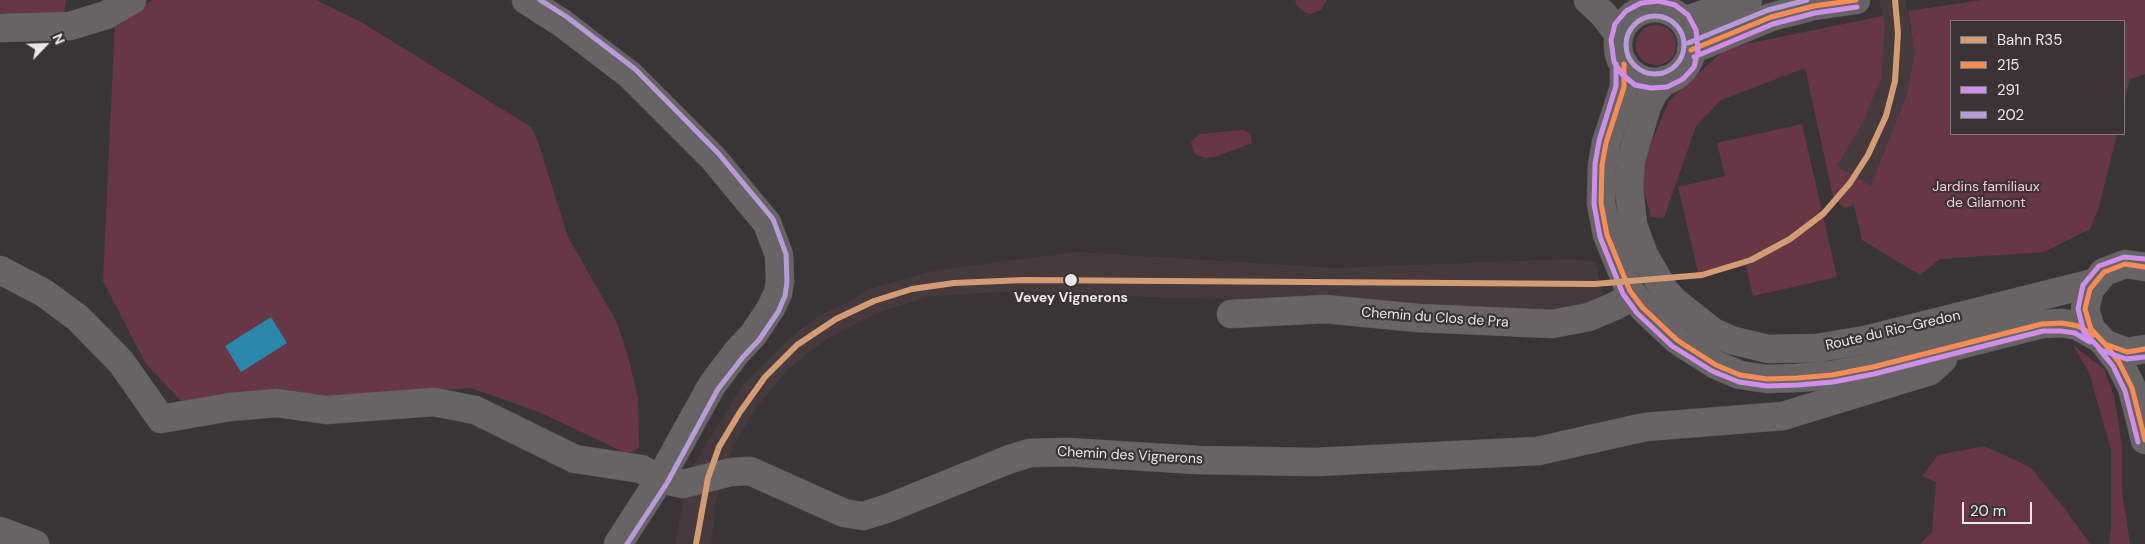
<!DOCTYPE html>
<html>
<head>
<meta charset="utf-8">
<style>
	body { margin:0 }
	#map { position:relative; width:2145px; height:544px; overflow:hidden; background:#393536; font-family:"DM Sans",sans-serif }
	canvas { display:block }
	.legend { position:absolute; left:1950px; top:20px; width:175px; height:115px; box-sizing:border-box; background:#3b3335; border:1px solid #827b7d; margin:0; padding:6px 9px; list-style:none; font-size:15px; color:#ece6e8 }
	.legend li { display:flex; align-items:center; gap:10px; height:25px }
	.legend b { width:25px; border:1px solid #827b7d }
	.north { position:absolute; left:20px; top:20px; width:50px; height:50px; -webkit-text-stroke:4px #3b3335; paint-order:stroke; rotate:66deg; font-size:14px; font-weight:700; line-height:20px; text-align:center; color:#ece6e8 }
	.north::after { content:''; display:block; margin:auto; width:18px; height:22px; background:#ece6e8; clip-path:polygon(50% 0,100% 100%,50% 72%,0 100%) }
	.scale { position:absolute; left:1962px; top:502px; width:70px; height:22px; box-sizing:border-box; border:2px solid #ece6e8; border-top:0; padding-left:6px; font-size:15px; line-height:18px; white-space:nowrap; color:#ece6e8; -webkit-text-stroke:4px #3b3335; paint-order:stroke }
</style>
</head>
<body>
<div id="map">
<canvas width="2145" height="544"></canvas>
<ul class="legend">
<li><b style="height:6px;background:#d39c74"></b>Bahn R35</li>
<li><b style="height:6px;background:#f78c57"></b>215</li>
<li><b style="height:6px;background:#ce8fe9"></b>291</li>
<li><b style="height:6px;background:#ba9bda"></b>202</li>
</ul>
<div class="north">N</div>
<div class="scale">20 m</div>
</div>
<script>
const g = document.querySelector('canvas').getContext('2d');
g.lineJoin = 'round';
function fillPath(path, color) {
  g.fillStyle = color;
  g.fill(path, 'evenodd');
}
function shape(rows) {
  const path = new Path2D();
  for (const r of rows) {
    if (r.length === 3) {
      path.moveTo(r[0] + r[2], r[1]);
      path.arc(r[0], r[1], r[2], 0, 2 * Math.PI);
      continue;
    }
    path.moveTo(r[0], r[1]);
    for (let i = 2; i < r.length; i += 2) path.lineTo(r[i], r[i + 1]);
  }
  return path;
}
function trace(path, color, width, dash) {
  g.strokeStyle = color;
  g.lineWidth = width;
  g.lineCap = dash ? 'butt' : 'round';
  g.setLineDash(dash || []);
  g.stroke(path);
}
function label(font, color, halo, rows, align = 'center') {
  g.font = font + ' "DM Sans",sans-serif';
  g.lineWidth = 4.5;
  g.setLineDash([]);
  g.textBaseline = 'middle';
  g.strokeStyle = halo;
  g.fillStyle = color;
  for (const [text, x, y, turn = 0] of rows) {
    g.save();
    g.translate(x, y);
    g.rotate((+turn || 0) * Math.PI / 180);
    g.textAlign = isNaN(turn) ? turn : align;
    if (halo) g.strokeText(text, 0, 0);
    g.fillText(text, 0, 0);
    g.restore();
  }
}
fillPath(shape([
	[1879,0,1905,0,1915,53,1906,97,1872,187,1837,166,1863,122,1885,24],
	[1074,252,1335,268,1569,259,1595,262,1605,300,1539,314,1324,301,1146,297,1020,291,931,296,879,312,828,338,787,370,756,408,733,446,716,501,711,544,675,544,689,472,743,385,791,337,819,316,853,300,867,290,931,271]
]), '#473a3d');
fillPath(shape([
	[0,0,66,0,64,15,27,17,0,13],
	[153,0,316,0,361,22,531,127,538,142,568,237,617,323,629,360,638,398,639,448,628,454,539,412,471,388,357,397,289,394,185,405,146,364,103,281,115,22],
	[1296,0,1327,0,1321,10,1309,14,1302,11,1295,2],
	[1982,0,2145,0,2145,74,2130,79,2124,104,2124,21,1951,21,1951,134,2117,134,2099,207,2090,229,2044,252,1940,259,1920,275,1862,240,1854,205,1844,208,1833,196,1805,68,1721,100,1696,126,1664,218,1651,217,1639,172,1669,101,1726,48,1883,16,1885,24,1881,78,1863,122,1837,166,1871,186,1906,97,1915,53,1908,11],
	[1656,45,20],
	[1802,124,1837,277,1753,296,1746,266,1699,276,1678,187,1725,176,1717,143],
	[1243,130,1250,133,1252,143,1215,157,1205,158,1195,154,1191,142,1200,134],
	[2073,345,2104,369,2114,396,2122,446,2122,492,2130,544,2109,544,2111,528,2111,450,2089,372],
	[1984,446,2030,467,2065,509,2090,544,1920,544,1932,532,1936,482,1923,476,1938,455]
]), '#683746');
fillPath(shape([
	[271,317,287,343,241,372,225,346]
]), '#2a86ab');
const street = shape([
	[526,0,562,23,630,75,713,158,767,223,779,255,780,281,778,293,771,308,753,335,737,352,712,385,660,479,618,544],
	[0,28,70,26,106,15,132,0],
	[0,270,44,293,78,318,121,362,161,419,230,407,277,403,326,410,434,402,475,410,575,459,641,469,660,479,683,484,731,472,750,471,844,513,863,516,886,509,1010,459,1030,453,1067,452,1198,460,1316,462,1538,451,1645,427,1783,416,1930,371,1943,359,1949,332],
	[1231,314,1325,309,1418,318,1552,324,1589,317,1617,305,1633,295],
	[0,531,35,544]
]);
const secondary = shape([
	[1588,0,1603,14,1619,35],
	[1655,45,37],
	[1683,21,1748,0],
	[1691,50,1771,17,1814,6,1856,0],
	[1624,64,1624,87,1606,143,1602,165,1601,203,1607,235,1630,291,1643,308,1677,340,1716,365,1740,375,1767,379,1797,378,1832,375,1873,367,2042,324,2062,323,2078,326,2094,335],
	[1665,80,1654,92,1647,106,1631,160,1629,187,1633,225,1644,255,1664,290,1674,301,1713,332,1731,340,1768,349,1817,348,1865,340,2093,283],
	[2145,267,2125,264,2104,272,2090,289,2085,309,2091,329,2105,344,2127,352,2145,349],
	[2105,344,2119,362,2132,388,2145,440]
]);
trace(street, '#555252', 29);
trace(secondary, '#555252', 29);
trace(street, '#686465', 28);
trace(secondary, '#686465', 28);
trace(shape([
	[1691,50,1771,17,1814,6,1856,0],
	[1624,64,1624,87,1606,143,1602,165,1601,203,1607,235,1630,291,1643,308,1677,340,1716,365,1740,375,1767,379,1797,378,1832,375,1873,367,2042,324,2062,323,2078,326,2094,335],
	[2145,267,2125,264,2104,272,2090,289,2085,309,2091,329,2105,344,2127,352,2145,349],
	[2105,344,2119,362,2132,388,2145,440]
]), '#f78c57', 5);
trace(shape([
	[1688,15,1675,5,1659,1,1641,3,1626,11,1615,24,1611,40,1614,62,1622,74,1635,85,1651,88,1667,87,1683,79,1694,67,1698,51,1696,30,1689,17],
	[1694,57,1773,24,1815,13,1857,7],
	[1616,64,1616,86,1599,141,1595,164,1594,204,1600,237,1623,294,1637,313,1672,346,1712,371,1739,382,1767,386,1798,385,1833,382,1874,374,2043,331,2061,331,2075,333,2090,342],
	[2145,259,2124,257,2099,266,2083,285,2078,309,2084,332,2101,350,2126,359,2145,357],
	[2099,349,2113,366,2125,391,2138,442]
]), '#ce8fe9', 5);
trace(shape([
	[540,0,567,17,635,69,718,153,773,219,786,254,787,282,785,296,778,312,759,340,743,357,718,389,667,483,627,544],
	[1655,45,29],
	[1688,43,1768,10,1807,0]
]), '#ba9bda', 5);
trace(shape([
	[696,544,708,478,719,447,740,412,765,377,797,345,836,319,874,301,912,289,954,283,1024,280,1595,284,1702,275,1751,260,1790,239,1823,214,1850,183,1868,155,1886,116,1895,81,1898,33,1895,0]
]), '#d39c74', 6);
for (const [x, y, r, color] of [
	[1071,280,7,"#ece6e8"]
]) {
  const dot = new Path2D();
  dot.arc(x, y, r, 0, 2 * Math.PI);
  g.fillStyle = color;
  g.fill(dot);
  trace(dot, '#3b3335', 2);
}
label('14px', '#f6c7d3', '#3b3335', [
	["Jardins familiaux",1986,187],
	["de Gilamont",1986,203]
]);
label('bold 14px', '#ece6e8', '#3b3335', [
	["Vevey Vignerons",1071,298]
]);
label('14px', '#ece6e8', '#3b3335', [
	["Chemin du Clos de Pra",1435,318,4],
	["Route du Rio-Gredon",1893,331,-13],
	["Chemin des Vignerons",1130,456,3]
]);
</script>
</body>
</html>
